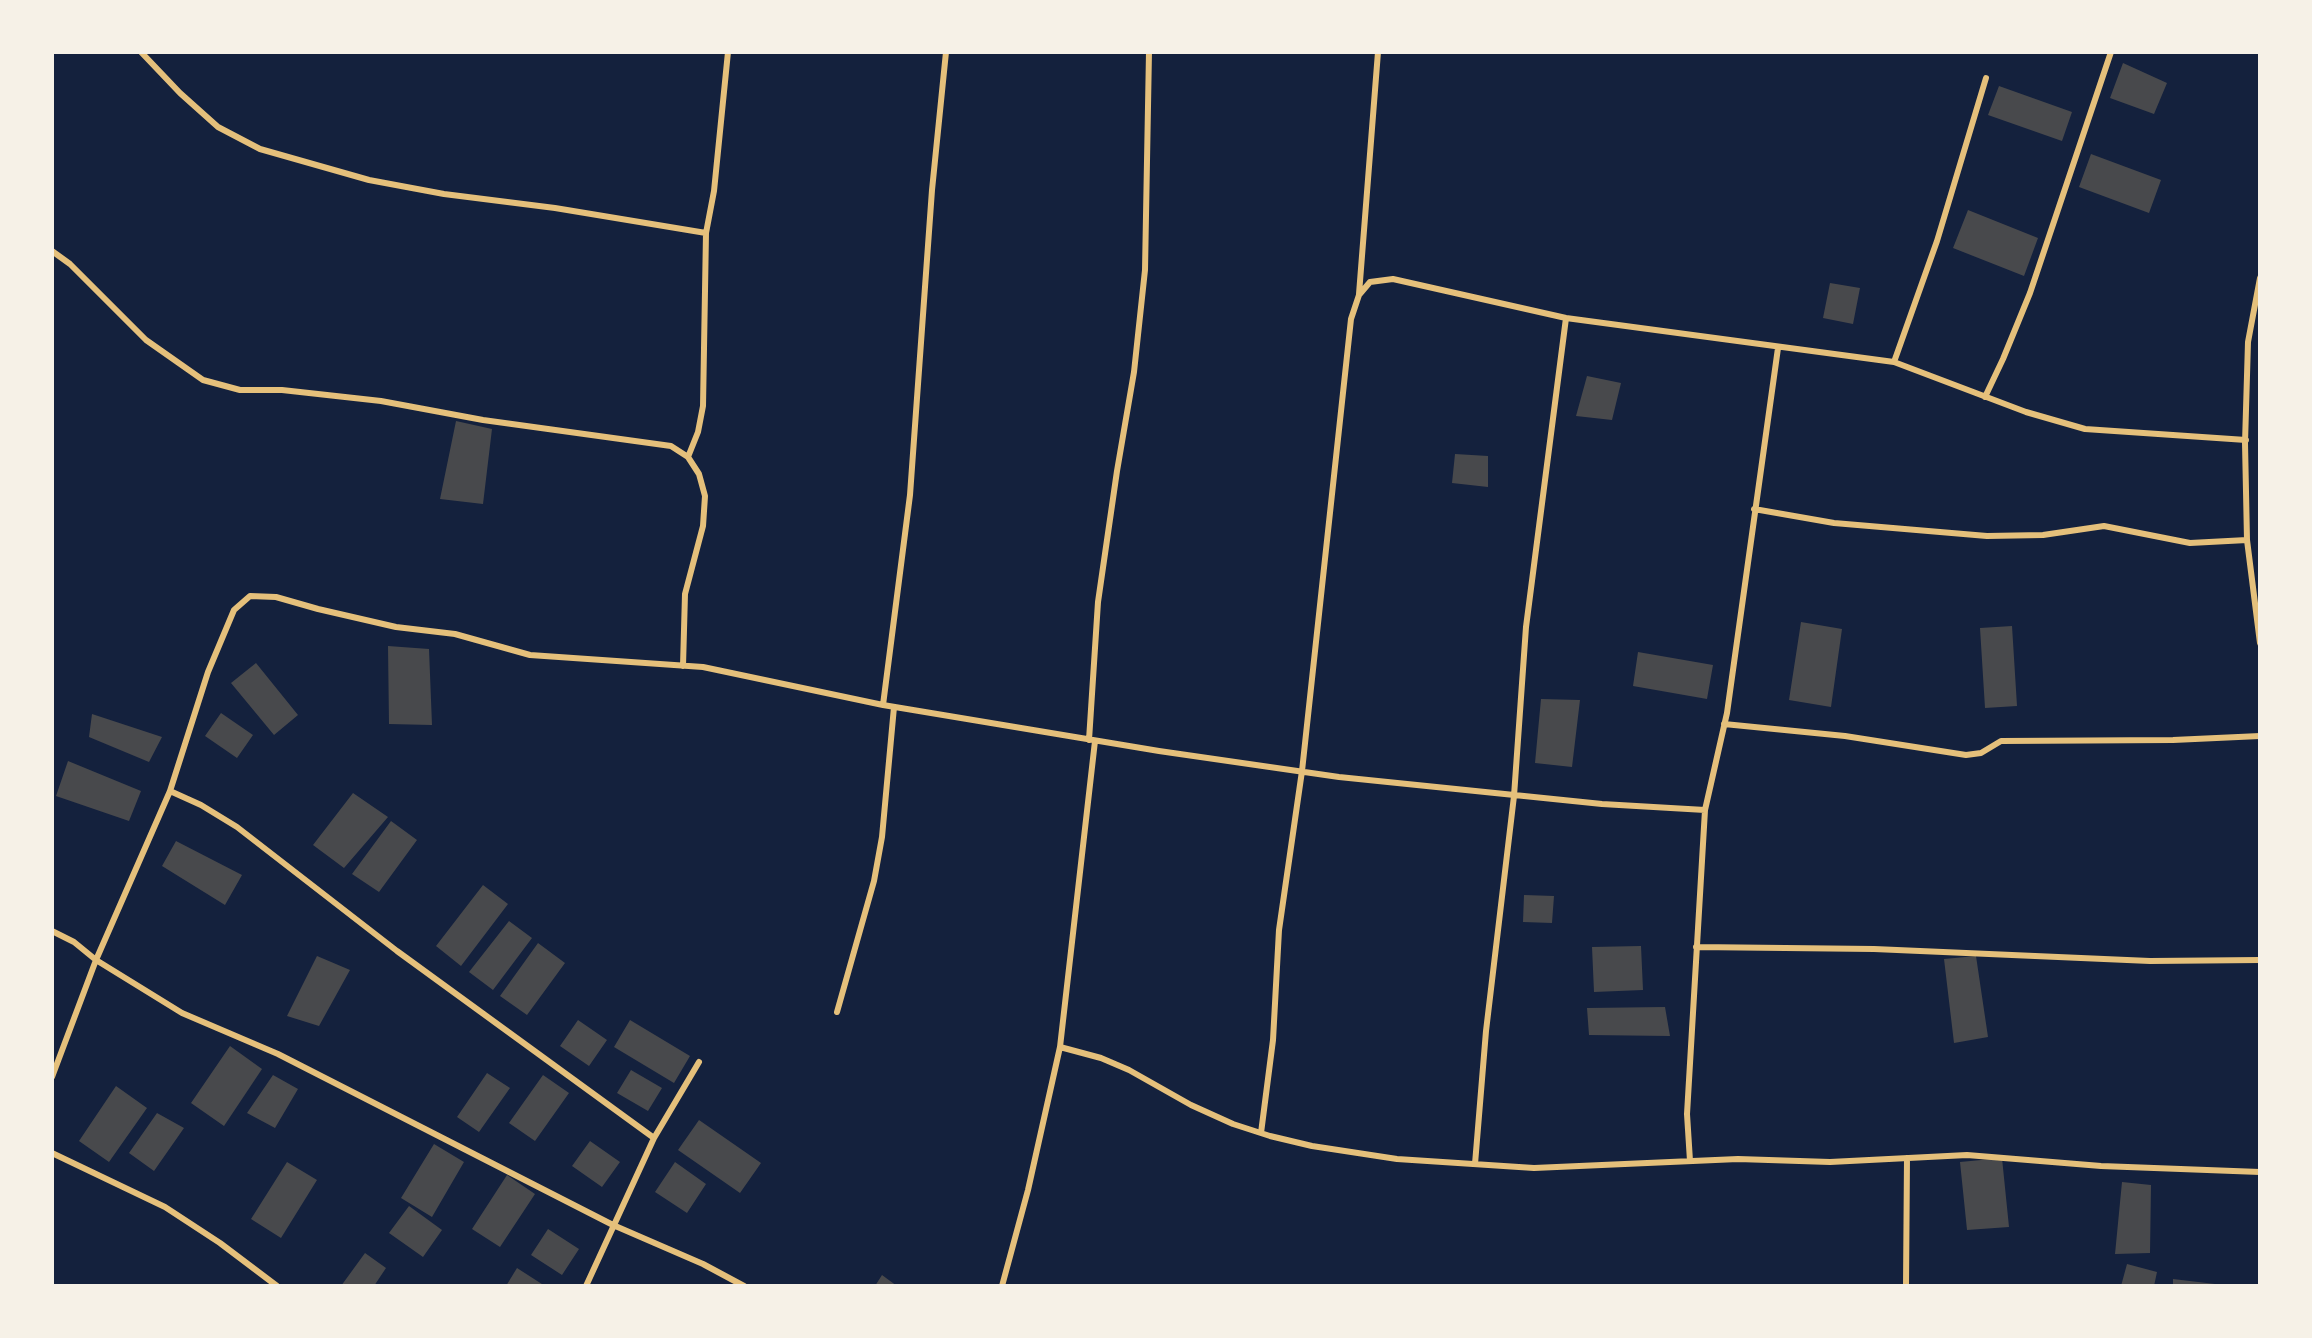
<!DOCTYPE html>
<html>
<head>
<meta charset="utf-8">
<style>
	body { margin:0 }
	#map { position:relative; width:2312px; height:1338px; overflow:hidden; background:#14213d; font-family:Inter,sans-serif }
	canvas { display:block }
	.frame { position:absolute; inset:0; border:54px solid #f6f1e7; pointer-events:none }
</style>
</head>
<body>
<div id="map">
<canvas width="2312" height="1338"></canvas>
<div class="frame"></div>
</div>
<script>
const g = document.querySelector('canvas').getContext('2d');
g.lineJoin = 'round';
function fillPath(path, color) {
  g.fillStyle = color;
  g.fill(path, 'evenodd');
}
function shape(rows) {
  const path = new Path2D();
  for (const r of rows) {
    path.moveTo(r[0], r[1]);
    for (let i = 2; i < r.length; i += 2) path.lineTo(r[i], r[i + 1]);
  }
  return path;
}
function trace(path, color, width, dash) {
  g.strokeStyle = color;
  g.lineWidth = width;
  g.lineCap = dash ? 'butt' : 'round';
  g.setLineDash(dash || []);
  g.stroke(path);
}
fillPath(shape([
	[2123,63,2167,83,2154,114,2110,98],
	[1999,86,2072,112,2062,141,1988,115],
	[2091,154,2161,180,2149,213,2079,187],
	[1968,210,2038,238,2024,276,1953,248],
	[1830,283,1860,288,1853,324,1823,318],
	[1587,376,1621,383,1612,420,1576,416],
	[456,421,492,429,483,504,440,499],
	[1455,454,1488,456,1488,487,1452,483],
	[1801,622,1842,629,1831,707,1789,700],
	[2012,626,2017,706,1985,708,1980,628],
	[388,646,429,649,432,725,389,724],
	[1638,652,1713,665,1707,699,1633,686],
	[256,663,298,715,274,735,231,683],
	[1541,699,1580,700,1572,767,1535,763],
	[221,713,253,735,237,758,205,736],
	[92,714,162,737,149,762,89,737],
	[68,761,141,791,129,821,56,796],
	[353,793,388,817,344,868,313,845],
	[391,821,417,840,379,892,352,874],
	[176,841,242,875,225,905,162,866],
	[483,885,508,904,461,966,436,946],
	[1524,895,1554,896,1552,923,1523,922],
	[509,921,532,938,493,990,469,972],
	[538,943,565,963,527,1015,500,996],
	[1641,946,1643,990,1594,992,1592,947],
	[317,956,350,970,319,1026,287,1016],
	[1976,956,1988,1037,1954,1043,1944,959],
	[1665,1007,1670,1036,1589,1035,1587,1008],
	[578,1020,607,1040,589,1066,560,1046],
	[630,1020,690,1056,674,1083,614,1047],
	[230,1046,262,1069,224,1126,191,1103],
	[631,1070,662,1088,648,1111,617,1093],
	[487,1073,510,1088,479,1132,457,1117],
	[273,1075,298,1089,275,1128,247,1113],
	[543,1075,569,1093,535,1141,509,1123],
	[116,1086,147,1108,109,1162,79,1141],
	[157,1113,184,1128,154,1171,129,1153],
	[699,1120,761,1163,740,1193,678,1150],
	[590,1141,620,1162,602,1187,572,1166],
	[434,1144,464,1162,432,1217,401,1198],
	[2002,1158,2009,1227,1967,1230,1960,1162],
	[287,1162,317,1180,281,1238,251,1219],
	[675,1162,706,1184,687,1213,655,1192],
	[507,1175,535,1194,500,1247,472,1229],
	[2122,1182,2151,1185,2150,1253,2115,1254],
	[409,1206,442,1230,423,1257,389,1233],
	[548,1229,579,1249,562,1275,531,1255],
	[365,1253,386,1268,374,1286,341,1286],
	[2127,1264,2157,1272,2154,1286,2121,1286],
	[517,1268,545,1286,506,1286],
	[882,1275,897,1286,875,1286],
	[2173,1279,2215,1284,2215,1286,2173,1286]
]), '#48494c');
trace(shape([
	[141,52,180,93,218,127,260,149,369,180,444,194,555,208,706,233],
	[52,251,70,264,146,340,203,380,240,390,282,390,381,401,483,420,671,446,688,457,699,474,705,496,703,526,685,594,683,666],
	[2260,278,2248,342,2245,443,2247,540,2260,643],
	[1359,294,1378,52],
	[1894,362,1937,241,1986,78],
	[1985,397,2003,359,2030,293,2111,52],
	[688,457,698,432,703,406,706,233,714,191,728,52],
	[1754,509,1834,523,1987,536,2043,535,2104,526,2190,543,2247,540],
	[883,705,910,495,932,190,946,52],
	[1724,724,1845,736,1966,755,1981,753,2001,741,2173,740,2260,736],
	[1089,740,1098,602,1117,471,1134,372,1145,270,1149,52],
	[170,791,201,805,237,827,397,951,654,1138],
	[52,931,74,942,96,960,182,1013,278,1054,613,1225,703,1264,744,1286],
	[1696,947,1874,949,2150,961,2260,960],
	[837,1012,874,881,882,837,894,707],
	[1060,1047,1101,1058,1129,1070,1191,1105,1233,1124,1270,1136,1312,1146,1397,1159,1534,1168,1738,1159,1830,1162,1967,1155,2101,1166,2260,1172],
	[52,1077,96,960,170,791,208,672,234,610,250,596,276,597,318,609,396,627,455,634,530,655,703,667,883,705,1159,751,1339,777,1602,804,1705,810],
	[1261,1133,1273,1040,1279,930,1302,771,1351,319,1359,295,1370,282,1393,279,1566,318,1894,362,2026,412,2085,429,2246,440],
	[52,1153,165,1207,220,1243,277,1286],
	[1690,1161,1687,1114,1705,810,1727,713,1778,348],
	[1475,1164,1486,1031,1514,796,1526,627,1566,318],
	[586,1286,654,1138,699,1062],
	[1002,1286,1028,1190,1060,1047,1095,741],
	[1906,1286,1907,1158]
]), '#e5c07b', 6);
</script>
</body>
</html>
